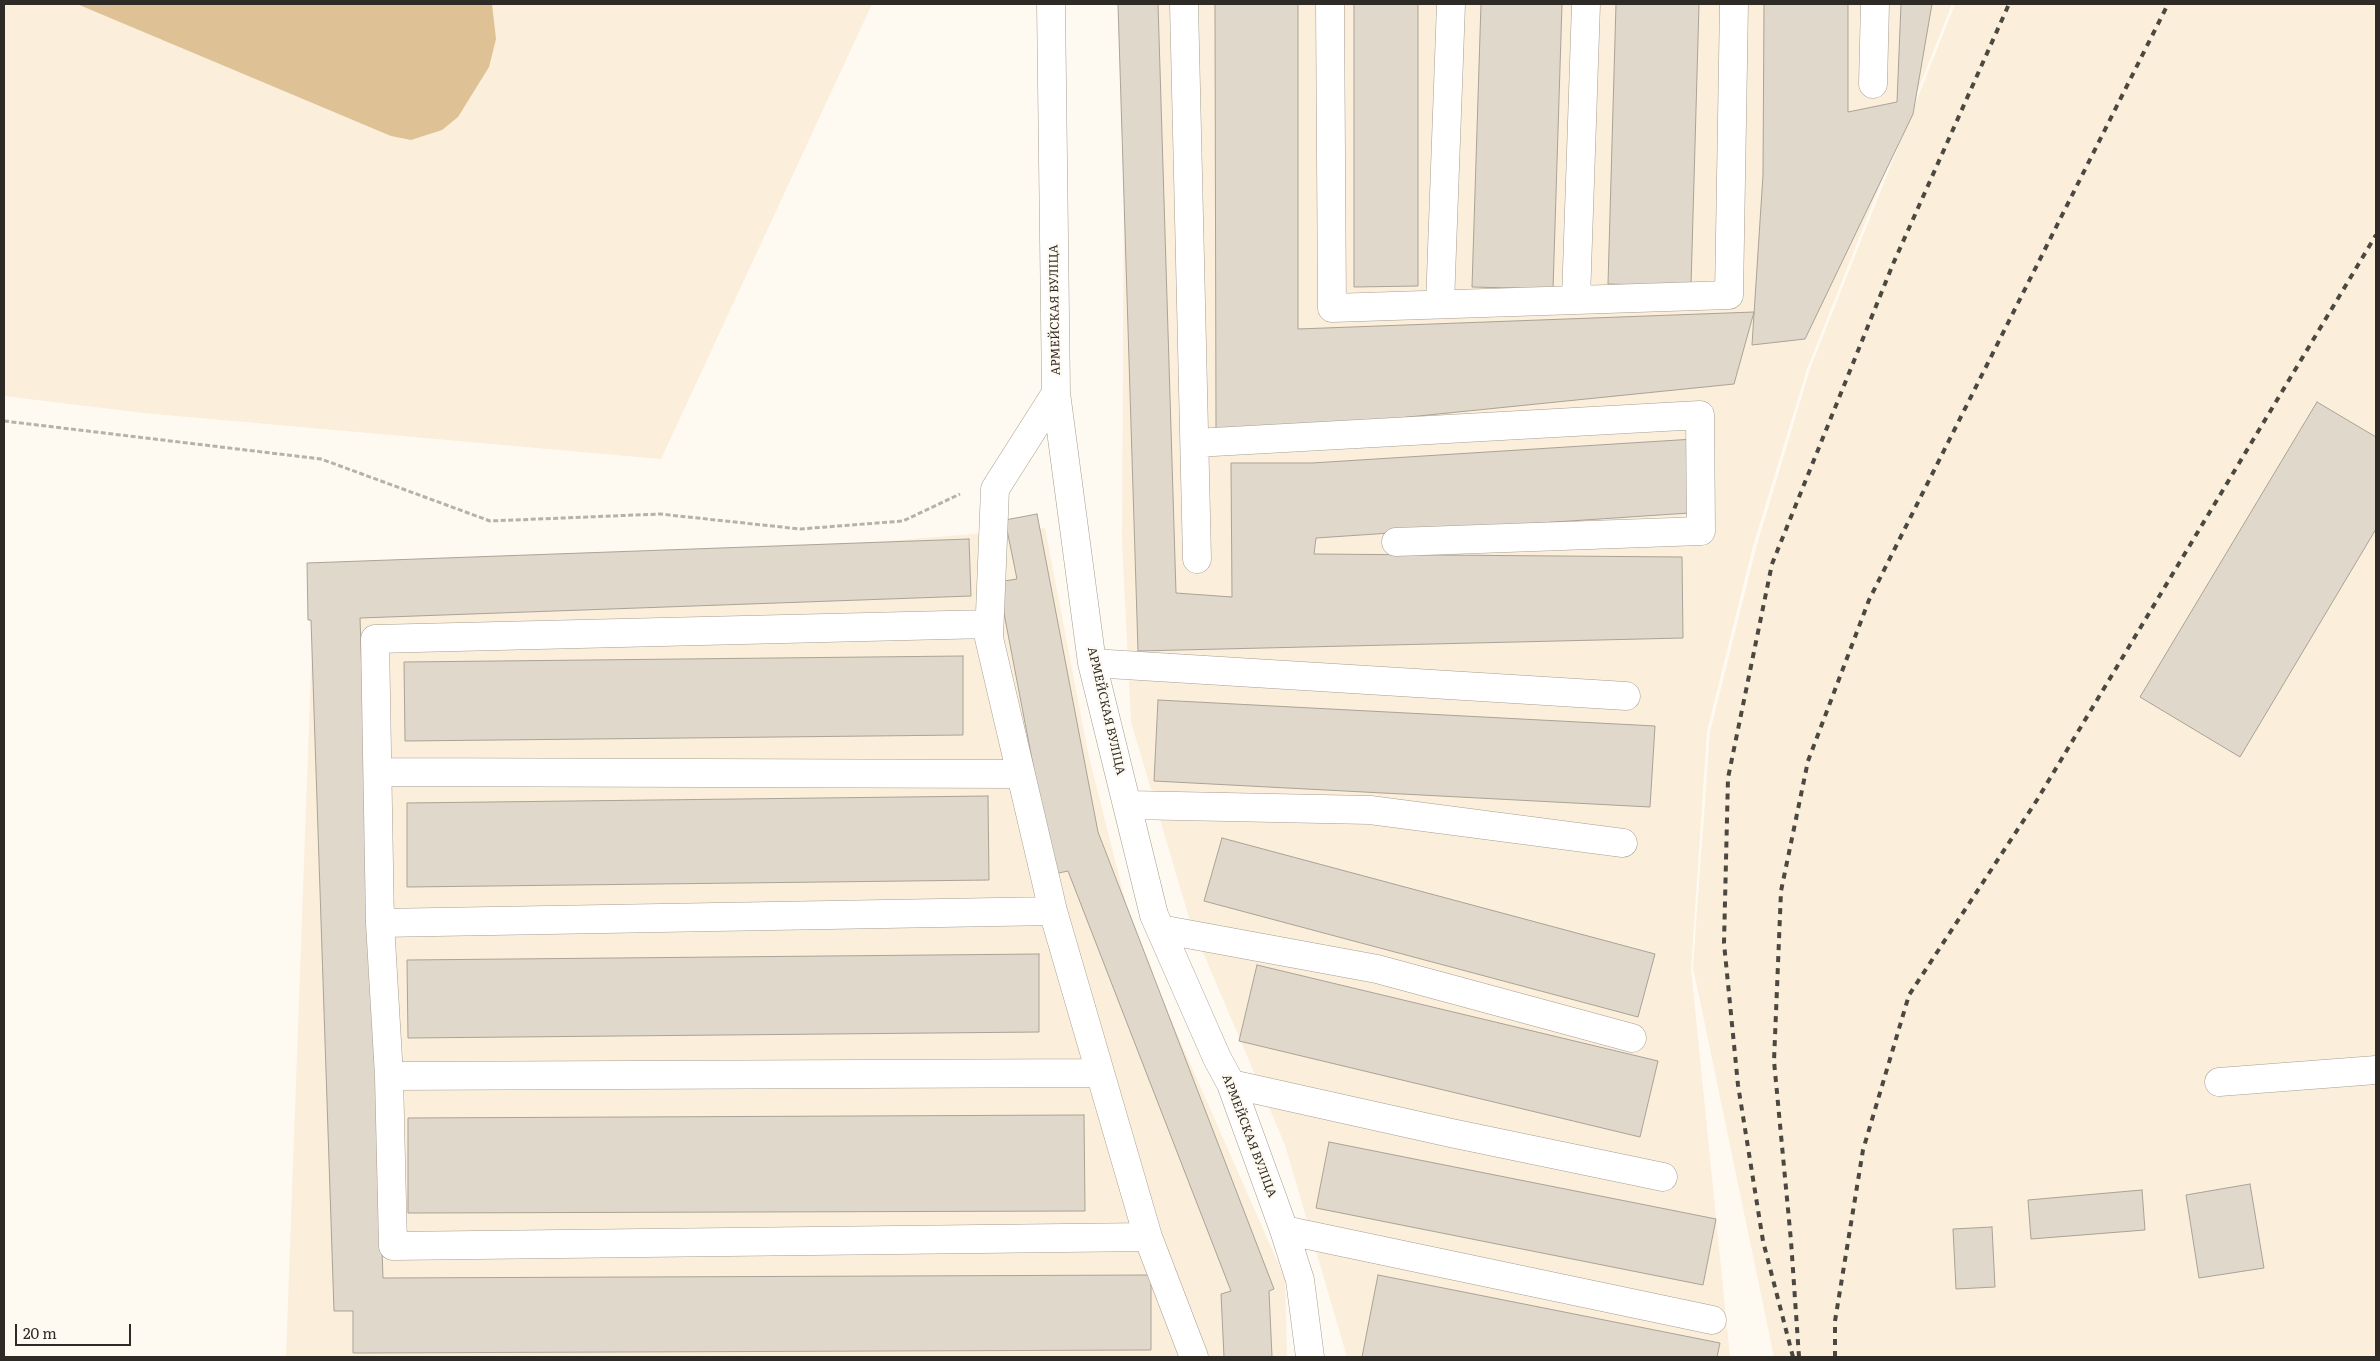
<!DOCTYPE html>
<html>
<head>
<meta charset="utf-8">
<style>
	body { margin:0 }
	#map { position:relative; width:2380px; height:1361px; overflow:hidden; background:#fef9f1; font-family:Literata,serif }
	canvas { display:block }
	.frame { position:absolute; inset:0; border:5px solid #2e2b26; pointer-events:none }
	.scale { position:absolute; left:15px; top:1324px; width:116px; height:22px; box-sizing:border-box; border:2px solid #2e2b26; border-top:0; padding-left:6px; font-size:15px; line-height:18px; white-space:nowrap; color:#2e2b26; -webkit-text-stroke:4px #fef9f1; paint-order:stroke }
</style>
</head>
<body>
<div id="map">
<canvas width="2380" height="1361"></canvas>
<div class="frame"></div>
<div class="scale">20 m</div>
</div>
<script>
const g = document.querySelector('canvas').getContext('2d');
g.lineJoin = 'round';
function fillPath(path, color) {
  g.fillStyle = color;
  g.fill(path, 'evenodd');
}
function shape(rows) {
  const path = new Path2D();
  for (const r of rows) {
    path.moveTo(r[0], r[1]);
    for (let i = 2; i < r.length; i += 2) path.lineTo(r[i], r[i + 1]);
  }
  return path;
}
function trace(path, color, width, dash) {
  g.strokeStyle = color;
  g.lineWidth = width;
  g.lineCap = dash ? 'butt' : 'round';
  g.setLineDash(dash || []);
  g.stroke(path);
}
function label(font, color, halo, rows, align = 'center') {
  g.font = font + ' Literata,serif';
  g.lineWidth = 4.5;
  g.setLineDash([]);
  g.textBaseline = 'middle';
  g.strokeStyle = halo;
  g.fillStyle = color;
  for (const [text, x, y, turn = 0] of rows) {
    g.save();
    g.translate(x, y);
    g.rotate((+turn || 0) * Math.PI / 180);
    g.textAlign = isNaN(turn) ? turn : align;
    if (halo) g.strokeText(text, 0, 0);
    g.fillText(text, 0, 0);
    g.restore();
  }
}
fillPath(shape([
	[4,4,872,4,661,459,144,413,4,396],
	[1125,4,1952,4,1807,369,1753,546,1707,731,1691,969,1730,1357,1347,1357,1285,1145,1191,924,1131,722,1122,540],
	[1955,4,2376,4,2376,1357,1774,1357,1693,967,1710,732,1756,548,1810,369],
	[1045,528,1088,753,1134,936,1285,1279,1287,1357,286,1357,314,589]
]), '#fbeeda');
fillPath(shape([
	[77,4,492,4,496,39,489,67,458,117,442,130,411,140,391,136]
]), '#dec195');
const building = shape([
	[1118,4,1158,4,1176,593,1232,597,1231,463,1312,463,1694,439,1689,513,1316,538,1314,554,1682,557,1683,638,1138,651,1118,4],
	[1215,4,1298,4,1298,329,1754,312,1734,384,1300,428,1216,429,1215,4],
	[1354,4,1418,4,1418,286,1354,287,1354,4],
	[1481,4,1562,4,1553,289,1472,287,1481,4],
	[1616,4,1699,4,1691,286,1608,284,1616,4],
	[1764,4,1848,4,1848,112,1897,102,1901,4,1932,4,1913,114,1805,339,1752,345,1763,175,1764,4],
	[2317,402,2376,437,2376,529,2240,757,2140,697,2317,402],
	[1037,514,1098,832,1274,1289,1269,1291,1272,1357,1224,1357,1221,1294,1231,1291,1068,871,1054,874,998,582,1017,579,1005,520,1037,514],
	[969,539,971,596,360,618,383,1278,1151,1275,1151,1350,353,1353,353,1311,334,1311,311,620,308,620,307,563,969,539],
	[963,656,963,735,405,741,404,662,963,656],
	[1158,700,1655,726,1650,807,1154,781,1158,700],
	[988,796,989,880,407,887,407,803,988,796],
	[1222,838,1655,954,1638,1017,1204,901,1222,838],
	[1039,954,1039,1032,408,1038,407,960,1039,954],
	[1257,965,1658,1061,1640,1137,1239,1041,1257,965],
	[1084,1115,1085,1211,408,1213,408,1118,1084,1115],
	[1329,1142,1716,1219,1703,1285,1316,1208,1329,1142],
	[2250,1184,2264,1268,2199,1278,2186,1195,2250,1184],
	[2142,1190,2145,1230,2031,1239,2028,1200,2142,1190],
	[1992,1227,1995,1287,1956,1289,1953,1229,1992,1227],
	[1378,1275,1720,1343,1717,1357,1362,1357,1378,1275]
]);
fillPath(building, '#e1d8cc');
trace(building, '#aba397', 1);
const minor = shape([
	[1051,4,1056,393,1092,663,1154,915,1217,1058,1231,1084,1284,1230,1300,1280,1310,1357],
	[1184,4,1197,559],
	[1330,4,1332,308,1729,295,1734,4],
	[1873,84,1875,4],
	[1576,299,1586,4],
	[1440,304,1451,4],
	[1056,393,995,489,989,638,1053,911,1148,1237,1194,1357],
	[1195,443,1700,415,1701,531,1396,542],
	[989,624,375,639,380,923,389,1076,393,1246,1148,1237],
	[1092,663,1626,696],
	[378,772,1021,774],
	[1129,805,1370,810,1623,843],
	[380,923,1053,911],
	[1160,929,1377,969,1632,1038],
	[389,1076,1100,1073],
	[2219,1082,2376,1070],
	[1231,1084,1451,1133,1663,1177],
	[1284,1230,1712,1320]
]);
trace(minor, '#a69e92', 29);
trace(shape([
	[4,421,321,459,490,521,660,514,800,529,903,521,960,494]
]), '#b6b2ab', 3, [5, 2.5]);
trace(minor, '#fff', 28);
trace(shape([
	[1793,1357,1763,1241,1738,1085,1724,943,1728,778,1772,564,1893,264,2009,4],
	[1799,1357,1791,1241,1774,1061,1781,891,1808,761,1869,600,2168,4],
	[1835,1357,1835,1321,1863,1150,1909,995,2037,800,2376,235]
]), '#4b4842', 4, [6, 6]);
label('12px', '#2e2b26', '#fef9f1', [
	["АРМЕЙСКАЯ ВУЛІЦА",1055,310,-91],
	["АРМЕЙСКАЯ ВУЛІЦА",1106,711,77],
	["АРМЕЙСКАЯ ВУЛІЦА",1249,1136,69]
]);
</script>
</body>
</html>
